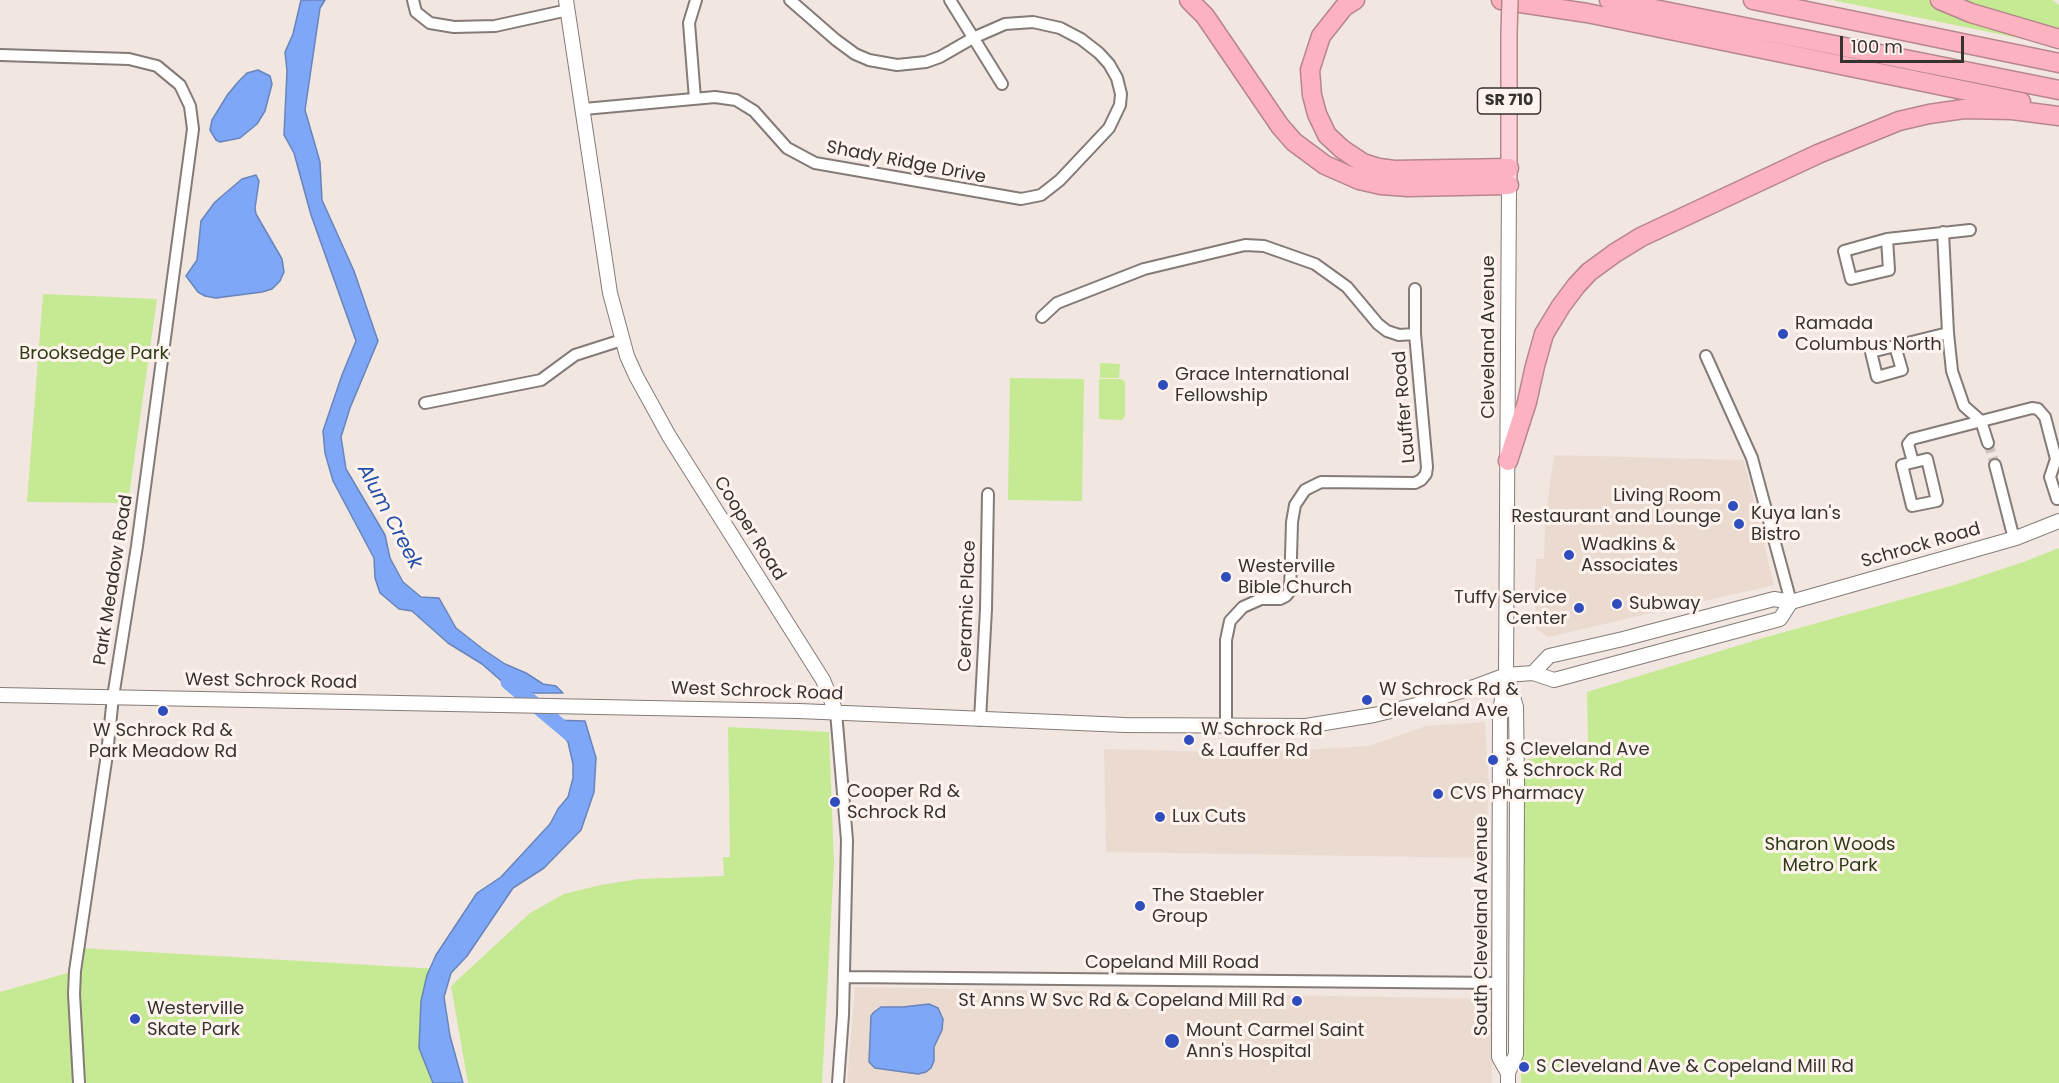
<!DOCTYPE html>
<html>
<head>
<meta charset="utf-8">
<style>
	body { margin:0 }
	#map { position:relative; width:2059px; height:1083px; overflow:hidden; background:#f1e7e0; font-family:Poppins,sans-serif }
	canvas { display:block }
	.scale { position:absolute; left:1840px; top:36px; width:124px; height:27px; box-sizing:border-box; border:3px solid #36322f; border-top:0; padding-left:8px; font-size:18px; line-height:21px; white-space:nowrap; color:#36322f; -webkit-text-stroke:4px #fff4ed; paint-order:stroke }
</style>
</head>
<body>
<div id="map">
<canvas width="2059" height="1083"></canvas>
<div class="scale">100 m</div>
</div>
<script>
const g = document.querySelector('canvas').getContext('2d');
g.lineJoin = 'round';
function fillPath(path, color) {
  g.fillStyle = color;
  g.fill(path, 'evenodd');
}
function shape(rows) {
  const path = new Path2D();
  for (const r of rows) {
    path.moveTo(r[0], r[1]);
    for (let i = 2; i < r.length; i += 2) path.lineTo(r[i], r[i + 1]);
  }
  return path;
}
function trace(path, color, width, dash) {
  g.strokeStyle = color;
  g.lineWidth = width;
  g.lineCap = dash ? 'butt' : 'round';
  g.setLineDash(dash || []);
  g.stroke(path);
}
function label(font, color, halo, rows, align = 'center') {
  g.font = font + ' Poppins,sans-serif';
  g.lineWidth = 6;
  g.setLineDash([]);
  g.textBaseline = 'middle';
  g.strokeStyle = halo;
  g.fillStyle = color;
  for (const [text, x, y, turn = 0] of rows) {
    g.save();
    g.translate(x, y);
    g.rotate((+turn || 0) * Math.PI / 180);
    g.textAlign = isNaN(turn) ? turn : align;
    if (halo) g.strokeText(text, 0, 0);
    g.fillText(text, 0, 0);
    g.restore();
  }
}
fillPath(shape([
	[1554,455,1744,460,1774,585,1548,637,1536,629,1535,584,1536,559,1544,559,1545,522],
	[1485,722,1489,787,1485,858,1106,852,1104,749,1253,753,1369,746,1426,726],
	[855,987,1493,999,1492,1083,847,1083]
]), '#ebdacf');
fillPath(shape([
	[1832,0,1929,0,1949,10,2048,44],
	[1965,0,2052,0,2059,5,2059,28,1991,10],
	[43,294,157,299,128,503,27,502],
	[1100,363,1120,364,1119,378,1100,378],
	[1010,378,1084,379,1082,501,1008,500],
	[1099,379,1121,379,1125,382,1125,416,1122,420,1099,419],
	[2059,548,2059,1083,1521,1083,1522,761,1588,743,1587,692,1763,638,1954,585,2026,561],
	[728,727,829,732,834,863,822,1083,468,1083,451,986,530,913,564,894,601,885,639,879,724,876,723,857,730,857],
	[79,948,438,969,449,1083,0,1083,0,992,75,971]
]), '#c6e993');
const water = shape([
	[301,0,325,0,320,8,305,110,320,162,322,200,354,271,378,341,350,408,341,437,346,469,385,535,390,558,403,582,421,597,439,598,456,628,484,650,505,664,526,673,543,684,556,686,563,693,515,693,482,664,448,643,412,611,399,609,380,593,375,578,374,558,333,481,325,453,323,431,342,375,356,341,311,215,294,153,284,135,287,71,285,52,293,34,301,0],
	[258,70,270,76,272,84,265,111,257,124,240,138,220,142,216,140,210,130,212,120,228,94,239,81,247,73,258,70],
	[256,175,259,181,255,208,256,214,282,259,284,272,280,281,272,289,262,292,216,298,205,296,198,292,186,276,197,260,201,221,215,202,242,179,256,175],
	[550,720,585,721,596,758,594,792,581,830,544,868,513,888,467,956,451,973,444,997,450,1036,463,1083,433,1083,419,1048,421,1001,427,975,436,955,477,893,501,877,550,824,558,809,568,797,573,778,573,764,568,742,550,720],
	[929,1004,938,1008,943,1019,942,1030,934,1047,934,1061,931,1068,926,1072,918,1074,875,1068,869,1062,871,1016,874,1012,881,1007,903,1007,929,1004]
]);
fillPath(water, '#7ea7f7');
trace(water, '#6884bb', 1.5);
trace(shape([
	[508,682,570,734]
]), '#7ea7f7', 15);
trace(shape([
	[1988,443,1995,465]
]), '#ccc3bd', 10, [10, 5]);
const street = shape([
	[413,0,416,12,430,23,454,27,495,26,568,10],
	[950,0,1002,84],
	[0,55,129,59,157,66,180,85,190,106,193,129,137,546,113,697,107,754,75,971,74,994,79,1083],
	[695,99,689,23,696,0],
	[584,109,715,97,736,100,754,111,787,148,815,163,1021,199,1041,195,1060,180,1109,128,1120,105,1121,94,1117,78,1109,64,1099,53,1081,39,1060,28,1033,22,1005,24,973,38,940,57,926,62,897,65,869,60,855,54,836,40,790,0],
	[1943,232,1948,333,1952,371,1964,406,1981,421,1988,443],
	[1887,239,1889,270,1851,279,1844,251,1887,239,1970,230],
	[1042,317,1057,303,1144,269,1245,245,1264,246,1315,264,1347,287,1378,324,1387,331,1399,335,1415,334],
	[1895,346,1902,370,1877,377,1871,352,1948,333],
	[1706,356,1752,458,1791,602],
	[425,403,541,380,575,355,622,340],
	[1927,459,1937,501,1912,506,1902,465,1927,459],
	[1913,462,1908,444,1912,439,2032,408,2038,409,2045,417,2056,459,2050,477,2057,499],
	[1995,465,2014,539],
	[836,712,847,840,843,1015,838,1083],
	[980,720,986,609,988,494],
	[1226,726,1226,640,1230,621,1243,607,1261,599,1280,599,1286,596,1290,591,1292,522,1295,505,1305,490,1321,482,1415,483,1421,480,1426,474,1427,467,1415,334,1415,289],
	[844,977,1500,983]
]);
const secondary = shape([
	[566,0,610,293,627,356,636,376,669,436,823,680,836,712],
	[1533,673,1549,656,1623,639,1774,599,1791,602,2016,538,2059,521],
	[0,695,799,711,1125,725,1306,726,1374,715,1416,705,1474,687,1506,675,1533,673,1554,680,1780,619,1791,602],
	[1508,1073,1499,1057,1500,711,1506,675,1509,185],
	[1508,1083,1508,1073,1516,1054,1517,782,1516,707,1508,680]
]);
const primary = shape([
	[1509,178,1509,34]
]);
const highway = shape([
	[1189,0,1205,16,1280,126,1294,142,1325,165,1359,180,1381,185,1408,187,1509,185],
	[1355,0,1344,7,1321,36,1310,70,1312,95,1317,114,1327,135,1342,149,1363,163,1379,168,1394,170,1509,168],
	[1501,0,1587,13,2021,102],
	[1609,0,2059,90],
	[1753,0,2059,63],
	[1940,0,1971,13,2059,39],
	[1508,461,1527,402,1535,366,1544,334,1561,306,1576,286,1589,272,1615,253,1641,237,1818,154,1899,121,1929,114,1964,109,2012,110,2059,116]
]);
trace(street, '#857b76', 14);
trace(secondary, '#857b76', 16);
trace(primary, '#b7858d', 18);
trace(highway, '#b7858d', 21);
trace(street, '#fff', 10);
trace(secondary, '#fff', 14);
trace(primary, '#fdd1d9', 15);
trace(highway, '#fcb2bf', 18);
const primaryBridge = shape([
	[1509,34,1510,0]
]);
trace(primaryBridge, '#b7858d', 18, []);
trace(primaryBridge, '#fdd1d9', 15);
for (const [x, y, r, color] of [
	[1783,334,6,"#304dbd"],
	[1163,385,6,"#304dbd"],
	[1733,506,6,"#304dbd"],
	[1739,524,6,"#304dbd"],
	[1569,555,6,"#304dbd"],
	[1226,577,6,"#304dbd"],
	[1617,604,6,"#304dbd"],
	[1579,608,6,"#304dbd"],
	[1367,700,6,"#304dbd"],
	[163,711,6,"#304dbd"],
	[1189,740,6,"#304dbd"],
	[1493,760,6,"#304dbd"],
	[1438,794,6,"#304dbd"],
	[835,802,6,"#304dbd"],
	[1160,817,6,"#304dbd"],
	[1140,906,6,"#304dbd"],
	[1297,1001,6,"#304dbd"],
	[135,1019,6,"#304dbd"],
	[1172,1041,8,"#304dbd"],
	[1524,1067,6,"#304dbd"]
]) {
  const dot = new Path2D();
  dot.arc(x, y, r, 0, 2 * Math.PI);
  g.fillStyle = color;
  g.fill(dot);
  trace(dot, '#fff4ed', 2);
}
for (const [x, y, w] of [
	[1509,101,63]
]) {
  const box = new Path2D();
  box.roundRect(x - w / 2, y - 13, w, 26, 4.5);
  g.fillStyle = '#fff4ed';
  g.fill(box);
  trace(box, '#36322f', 1.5);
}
label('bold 16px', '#36322f', null, [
	["SR 710",1509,101]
]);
label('18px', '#36322f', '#fff4ed', [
	["Shady Ridge Drive",906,163,11],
	["Cleveland Avenue",1489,337,-90],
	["Lauffer Road",1405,407,-95],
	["Cooper Road",749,529,58],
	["Schrock Road",1921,546,-16],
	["Park Meadow Road",114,580,-81],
	["Ceramic Place",968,606,-88],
	["West Schrock Road",271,682,1],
	["West Schrock Road",757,692,2],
	["South Cleveland Avenue",1482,926,-90],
	["Copeland Mill Road",1172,963]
]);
label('18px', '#36322f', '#fff4ed', [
	["Ramada",1795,324],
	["Columbus North",1795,345],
	["Grace International",1175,375],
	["Fellowship",1175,396],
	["Living Room",1721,496,"right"],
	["Restaurant and Lounge",1721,517,"right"],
	["Kuya Ian's",1751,514],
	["Bistro",1751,535],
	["Wadkins &",1581,545],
	["Associates",1581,566],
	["Westerville",1238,567],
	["Bible Church",1238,588],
	["Tuffy Service",1567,598,"right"],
	["Center",1567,619,"right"],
	["Subway",1629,604],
	["W Schrock Rd &",1379,690],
	["Cleveland Ave",1379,711],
	["W Schrock Rd",1201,730],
	["& Lauffer Rd",1201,751],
	["W Schrock Rd &",163,731,"center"],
	["Park Meadow Rd",163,752,"center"],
	["S Cleveland Ave",1505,750],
	["& Schrock Rd",1505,771],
	["Cooper Rd &",847,792],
	["Schrock Rd",847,813],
	["CVS Pharmacy",1450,794],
	["Lux Cuts",1172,817],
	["The Staebler",1152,896],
	["Group",1152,917],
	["St Anns W Svc Rd & Copeland Mill Rd",1285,1001,"right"],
	["Westerville",147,1009],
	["Skate Park",147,1030],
	["Mount Carmel Saint",1186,1031],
	["Ann's Hospital",1186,1052],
	["S Cleveland Ave & Copeland Mill Rd",1536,1067]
], 'left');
label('18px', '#2c3a15', '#fff4ed', [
	["Brooksedge Park",94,354],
	["Sharon Woods",1830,845],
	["Metro Park",1830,866]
]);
label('italic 20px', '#224da9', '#fff4ed', [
	["Alum Creek",389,517,62]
]);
</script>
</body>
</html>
